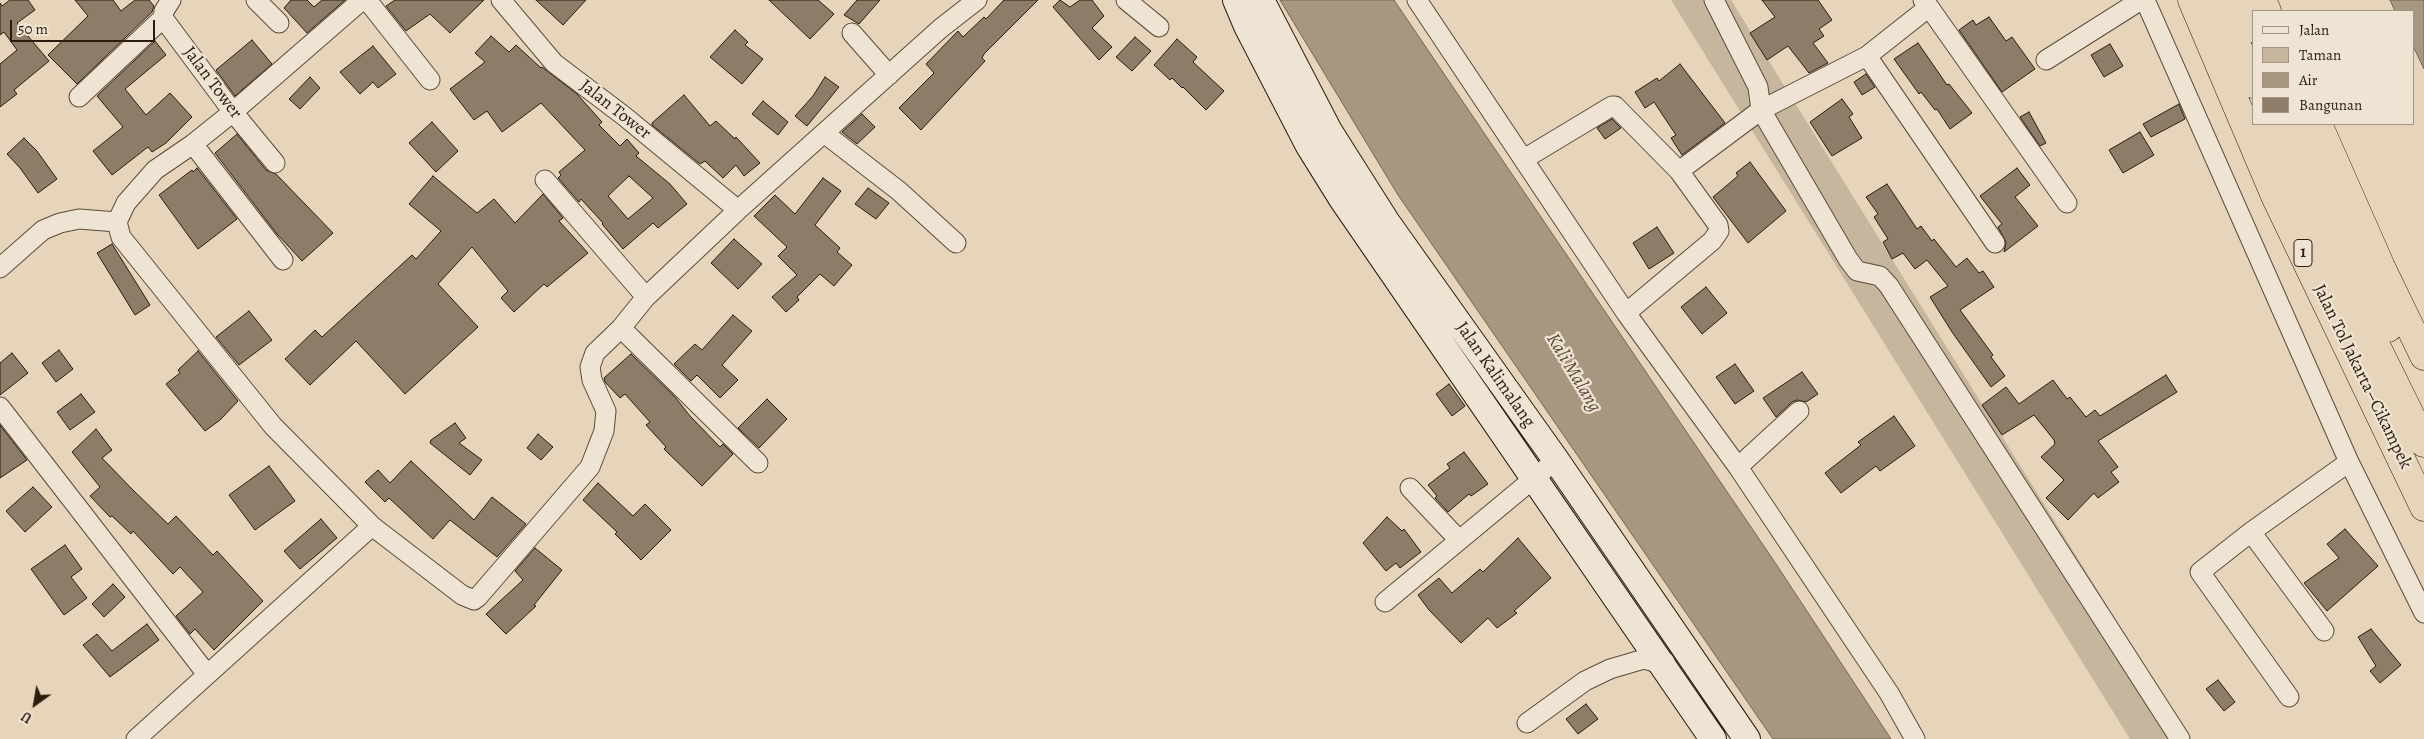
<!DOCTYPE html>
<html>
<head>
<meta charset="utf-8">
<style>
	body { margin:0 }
	#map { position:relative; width:2424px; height:739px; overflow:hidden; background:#e7d5bb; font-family:Alegreya,serif }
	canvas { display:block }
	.legend { position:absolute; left:2252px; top:10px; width:162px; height:115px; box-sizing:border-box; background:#efe4d3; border:1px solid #a19484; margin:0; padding:6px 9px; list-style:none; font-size:15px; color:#2b1c0e }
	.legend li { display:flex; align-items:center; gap:10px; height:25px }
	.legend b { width:25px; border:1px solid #a19484 }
	.north { position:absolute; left:10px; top:679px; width:50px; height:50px; -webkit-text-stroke:4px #efe4d3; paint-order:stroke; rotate:212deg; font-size:14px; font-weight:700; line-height:20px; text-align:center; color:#2b1c0e }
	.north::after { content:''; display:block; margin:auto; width:18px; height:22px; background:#2b1c0e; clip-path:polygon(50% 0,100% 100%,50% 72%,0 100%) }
	.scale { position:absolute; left:10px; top:20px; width:145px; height:22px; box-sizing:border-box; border:2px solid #2b1c0e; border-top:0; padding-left:6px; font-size:15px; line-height:18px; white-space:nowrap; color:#2b1c0e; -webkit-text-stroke:4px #efe4d3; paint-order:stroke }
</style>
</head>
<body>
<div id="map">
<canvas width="2424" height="739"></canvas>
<ul class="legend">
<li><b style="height:6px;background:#efe4d3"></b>Jalan</li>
<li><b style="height:14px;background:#c7b69e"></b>Taman</li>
<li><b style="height:14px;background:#a79680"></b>Air</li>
<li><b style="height:14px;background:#8d7c68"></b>Bangunan</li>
</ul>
<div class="north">U</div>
<div class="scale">50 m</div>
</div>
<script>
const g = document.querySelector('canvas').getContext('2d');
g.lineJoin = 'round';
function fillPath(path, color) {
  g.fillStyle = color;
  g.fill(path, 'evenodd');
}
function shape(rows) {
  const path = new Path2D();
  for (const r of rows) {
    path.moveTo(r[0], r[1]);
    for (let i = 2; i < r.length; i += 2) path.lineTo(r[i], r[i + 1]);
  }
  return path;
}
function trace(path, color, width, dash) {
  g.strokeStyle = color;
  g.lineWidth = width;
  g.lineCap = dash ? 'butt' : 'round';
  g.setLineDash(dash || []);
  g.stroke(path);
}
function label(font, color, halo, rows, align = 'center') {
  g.font = font + ' Alegreya,serif';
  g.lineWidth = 4.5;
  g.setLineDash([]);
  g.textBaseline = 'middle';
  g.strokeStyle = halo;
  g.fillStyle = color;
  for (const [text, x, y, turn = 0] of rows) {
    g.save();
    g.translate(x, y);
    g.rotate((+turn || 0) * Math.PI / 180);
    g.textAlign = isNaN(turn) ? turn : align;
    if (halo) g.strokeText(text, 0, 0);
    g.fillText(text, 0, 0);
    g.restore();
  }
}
fillPath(shape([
	[1671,0,1731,0,2190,739,2130,739]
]), '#c7b69e');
const water = shape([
	[1280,0,1394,0,1776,564,1891,739,1773,739,1398,195,1280,0],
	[2390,0,2424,0,2424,69,2413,46,2413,11,2395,11,2390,0]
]);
fillPath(water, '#a79680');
trace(water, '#756552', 1);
const building = shape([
	[10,0,28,0,35,10,17,23,49,61,14,90,17,94,0,107,0,64,17,50,4,32,0,35,0,3,2,6,10,0],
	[75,0,113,0,121,11,135,0,149,0,154,6,152,12,77,84,48,55,88,16,75,0],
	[291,0,307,0,314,7,322,0,345,0,307,33,284,8,291,0],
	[395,0,484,0,450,33,430,14,406,31,386,6,395,0],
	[536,0,586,0,563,25,536,0],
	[769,0,818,0,834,14,810,39,769,0],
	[857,0,880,0,859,24,844,15,857,0],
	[1004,0,1038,0,984,54,982,58,985,61,921,130,899,108,934,73,926,64,958,31,963,37,984,17,986,19,1004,0],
	[1060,0,1070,7,1080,0,1092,0,1104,16,1092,28,1112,47,1099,60,1053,7,1060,0],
	[1762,0,1818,0,1832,20,1819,29,1824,36,1813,43,1828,63,1809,73,1788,46,1767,60,1750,33,1775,17,1762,0],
	[1989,17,2006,41,2012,37,2035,69,2002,92,1959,30,1973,20,1976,25,1989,17],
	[735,30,748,42,745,45,763,59,742,84,710,57,735,30],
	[491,36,509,52,516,45,541,68,542,67,577,94,602,122,599,125,620,146,627,139,639,153,636,156,670,184,687,204,658,228,653,223,623,249,602,224,603,223,581,199,579,202,558,178,561,175,559,172,585,150,541,103,502,132,487,111,474,120,450,89,485,62,475,53,491,36],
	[629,176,653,198,628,219,608,196,629,176],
	[1135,37,1151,51,1132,71,1116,57,1135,37],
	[1177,39,1197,57,1193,62,1224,91,1206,110,1183,87,1182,88,1172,78,1170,80,1154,65,1177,39],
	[252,40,272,64,235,96,216,70,252,40],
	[155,41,166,55,125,89,146,115,170,93,192,117,166,143,152,152,148,147,112,175,93,151,123,127,97,96,155,41],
	[1918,43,1947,85,1949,84,1972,113,1950,129,1937,109,1935,110,1921,92,1919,94,1894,59,1918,43],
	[2110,44,2123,66,2104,77,2091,55,2110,44],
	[373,46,396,74,378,88,373,82,360,94,340,72,373,46],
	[1680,64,1725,123,1682,155,1671,138,1676,135,1654,102,1645,108,1635,92,1657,78,1659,81,1680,64],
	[1866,74,1875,87,1862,95,1854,82,1866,74],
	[310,77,320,88,300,109,289,99,310,77],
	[825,77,839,87,807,126,795,116,813,96,825,77],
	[684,95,710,126,716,121,735,139,736,137,760,163,744,176,736,165,723,178,705,161,700,164,652,125,652,123,684,95],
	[1842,99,1853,114,1849,117,1862,138,1832,156,1810,122,1842,99],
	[763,101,788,122,778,135,752,114,763,101],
	[2179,104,2185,119,2151,137,2143,124,2179,104],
	[2029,112,2046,143,2040,146,2020,117,2029,112],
	[862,114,875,127,857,144,842,132,862,114],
	[1612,119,1621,128,1605,139,1597,128,1612,119],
	[432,122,458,151,436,172,409,143,432,122],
	[2140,132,2154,155,2123,173,2109,150,2140,132],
	[237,134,266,170,276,174,333,233,302,261,277,234,215,153,237,134],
	[24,138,37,151,57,179,38,193,20,168,7,154,24,138],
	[1750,162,1786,211,1748,243,1713,197,1738,176,1736,173,1750,162],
	[197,168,237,219,198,249,159,195,192,170,193,172,197,168],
	[2017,168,2030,185,2015,197,2038,226,2004,252,2006,242,1998,227,2002,224,1980,196,2017,168],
	[433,176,477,213,494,199,515,223,543,194,563,218,559,221,588,253,547,287,544,284,514,312,501,298,508,291,472,247,438,284,478,327,405,394,356,341,310,385,285,359,315,330,322,337,412,255,416,259,441,231,409,204,433,176],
	[823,178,841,191,815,225,840,248,837,252,852,265,834,286,820,274,797,297,799,300,786,312,772,297,797,275,778,256,787,247,754,216,775,195,795,214,823,178],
	[1887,184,1917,229,1921,226,1932,241,1934,239,1956,267,1967,258,1979,273,1983,271,1994,287,1960,310,1993,355,1991,357,2005,376,1991,387,1952,332,1930,297,1948,286,1927,260,1915,269,1903,253,1892,259,1883,242,1888,239,1874,217,1878,214,1866,197,1887,184],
	[868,188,889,203,876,219,855,204,868,188],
	[1657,227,1674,253,1649,269,1633,243,1657,227],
	[734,239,762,264,738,289,711,263,734,239],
	[112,244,150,305,135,315,97,253,112,244],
	[1706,287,1727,313,1702,334,1681,307,1706,287],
	[249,311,272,340,239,365,216,337,249,311],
	[733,315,752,331,722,365,738,380,720,398,697,375,691,381,674,364,695,344,702,350,733,315],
	[59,350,73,369,56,382,42,363,59,350],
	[198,351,238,401,220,420,205,431,166,384,180,373,178,370,198,351],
	[12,353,28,373,0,395,0,363,12,353],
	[631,354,675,397,690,416,720,447,723,444,733,454,702,486,664,449,666,447,646,425,650,422,625,394,620,398,605,382,604,378,631,354],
	[1735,364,1754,391,1735,404,1716,377,1735,364],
	[1802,372,1818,394,1806,402,1797,400,1792,402,1776,417,1763,398,1802,372],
	[2166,375,2177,392,2098,441,2118,467,2111,472,2119,482,2098,498,2094,493,2068,520,2046,498,2064,480,2041,457,2055,444,2054,440,2034,415,2002,435,1982,405,2006,387,2019,404,2053,380,2067,399,2070,397,2086,417,2095,410,2100,416,2166,375],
	[1449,384,1465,406,1452,416,1436,394,1449,384],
	[81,394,95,412,70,430,57,412,81,394],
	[767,399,787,419,759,448,738,428,767,399],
	[1894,416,1915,446,1880,471,1876,466,1841,493,1825,473,1861,445,1858,442,1894,416],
	[455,423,466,438,459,443,482,460,470,475,430,443,431,440,455,423],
	[0,425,27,460,0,478,0,425],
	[96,429,112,450,102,458,132,489,168,524,176,516,213,555,217,551,263,601,214,650,195,629,190,634,176,616,203,592,180,567,173,574,133,531,131,534,112,516,110,517,90,496,100,487,72,452,96,429],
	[538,434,553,447,541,460,527,448,538,434],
	[1464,452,1488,484,1471,496,1469,494,1448,512,1435,498,1437,496,1428,485,1450,468,1447,464,1464,452],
	[411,461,474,520,492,497,526,524,497,557,450,520,433,539,389,498,385,502,365,482,378,470,390,483,411,461],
	[269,466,295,501,255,530,229,495,269,466],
	[598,483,633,516,645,504,671,530,641,560,615,534,617,532,583,500,598,483],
	[33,487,52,507,25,532,6,511,33,487],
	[1387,517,1402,531,1404,529,1421,552,1400,568,1396,563,1386,571,1363,543,1387,517],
	[321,519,337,538,300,569,284,551,321,519],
	[2345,529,2378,566,2327,611,2304,583,2339,558,2327,544,2345,529],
	[1518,538,1551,578,1514,611,1517,613,1497,628,1488,618,1461,643,1429,610,1418,595,1439,578,1452,593,1480,569,1483,572,1518,538],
	[65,545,82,569,71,577,87,598,64,615,31,569,65,545],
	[535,548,562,570,534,605,536,606,506,634,486,614,523,580,515,571,535,548],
	[113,584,125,597,104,617,92,604,113,584],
	[147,624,159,640,110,677,83,645,97,634,112,651,147,624],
	[2371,629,2401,665,2380,683,2370,671,2376,666,2358,637,2371,629],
	[2218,680,2235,702,2224,711,2206,689,2218,680],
	[1586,704,1598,719,1578,734,1566,719,1586,704]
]);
fillPath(building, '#8d7c68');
trace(building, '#2b1c0e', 1);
const street = shape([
	[171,0,164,11,163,18,233,112,275,163],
	[256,0,279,23],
	[362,0,233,112,193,144,155,170,126,203,117,222,121,237,273,426,372,526,462,595,474,600,478,597,590,467,604,431,606,411,592,380,590,367,595,353,621,328,646,297,738,210,941,28,977,0],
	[367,0,430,80],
	[501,0,554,63,624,116,738,210],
	[1126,0,1159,27],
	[1417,0,1626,313,1738,467,1889,693,1915,739],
	[1714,0,1758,87,1761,110,1848,259,1857,271,1880,276,1889,286,2180,739],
	[1923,0,1929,7,1867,56,1995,243],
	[2145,0,2349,462,2424,613],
	[1929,7,2067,203],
	[852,33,889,75],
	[2046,60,2141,0],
	[79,97,163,18],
	[824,133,899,191,956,243],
	[193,144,283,260],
	[1524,159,1612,106,1615,106,1679,171,1718,225,1719,231,1712,241,1626,313],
	[1679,171,1761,110,1867,56],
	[545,180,646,297],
	[0,268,43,230,60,223,79,219,117,222],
	[621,328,758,463],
	[0,407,206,673],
	[1738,467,1799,411],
	[1410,488,1458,539],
	[2251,532,2324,631],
	[1385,602,1556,460],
	[2289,697,2200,572,2251,532,2349,462],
	[1527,723,1585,681,1610,669,1644,659,1661,664,1665,662],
	[136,739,372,526]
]);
const secondary = shape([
	[1236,0,1247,26,1309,146,1342,199,1713,739],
	[1261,0,1329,131,1386,221,1556,460,1747,739]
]);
const highway = shape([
	[2192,0,2276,198,2424,507],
	[2218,0,2253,84],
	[2241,0,2253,28],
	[2262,0,2267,11],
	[2269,124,2282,155,2424,443],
	[2293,124,2388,328],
	[2318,124,2381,267,2424,356]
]);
trace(street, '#5a4a39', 21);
trace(secondary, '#2b1c0e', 28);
trace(highway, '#2b1c0e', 29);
trace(street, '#efe4d3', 19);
trace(secondary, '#efe4d3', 26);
trace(highway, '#e7d5bb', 28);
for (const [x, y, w] of [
	[2303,253,18]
]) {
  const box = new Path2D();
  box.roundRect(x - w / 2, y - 13.5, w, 27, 4);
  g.fillStyle = '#efe4d3';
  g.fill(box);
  trace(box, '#2b1c0e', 1);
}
label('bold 16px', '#2b1c0e', null, [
	["1",2303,253]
]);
label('18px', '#2b1c0e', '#efe4d3', [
	["Jalan Tower",212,83,53],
	["Jalan Tower",615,110,38],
	["Jalan Kalimalang",1495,375,55],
	["Jalan Tol Jakarta–Cikampek",2362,377,64]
]);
label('italic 19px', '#564736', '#efe4d3', [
	["Kali Malang",1573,373,59]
]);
</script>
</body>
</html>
